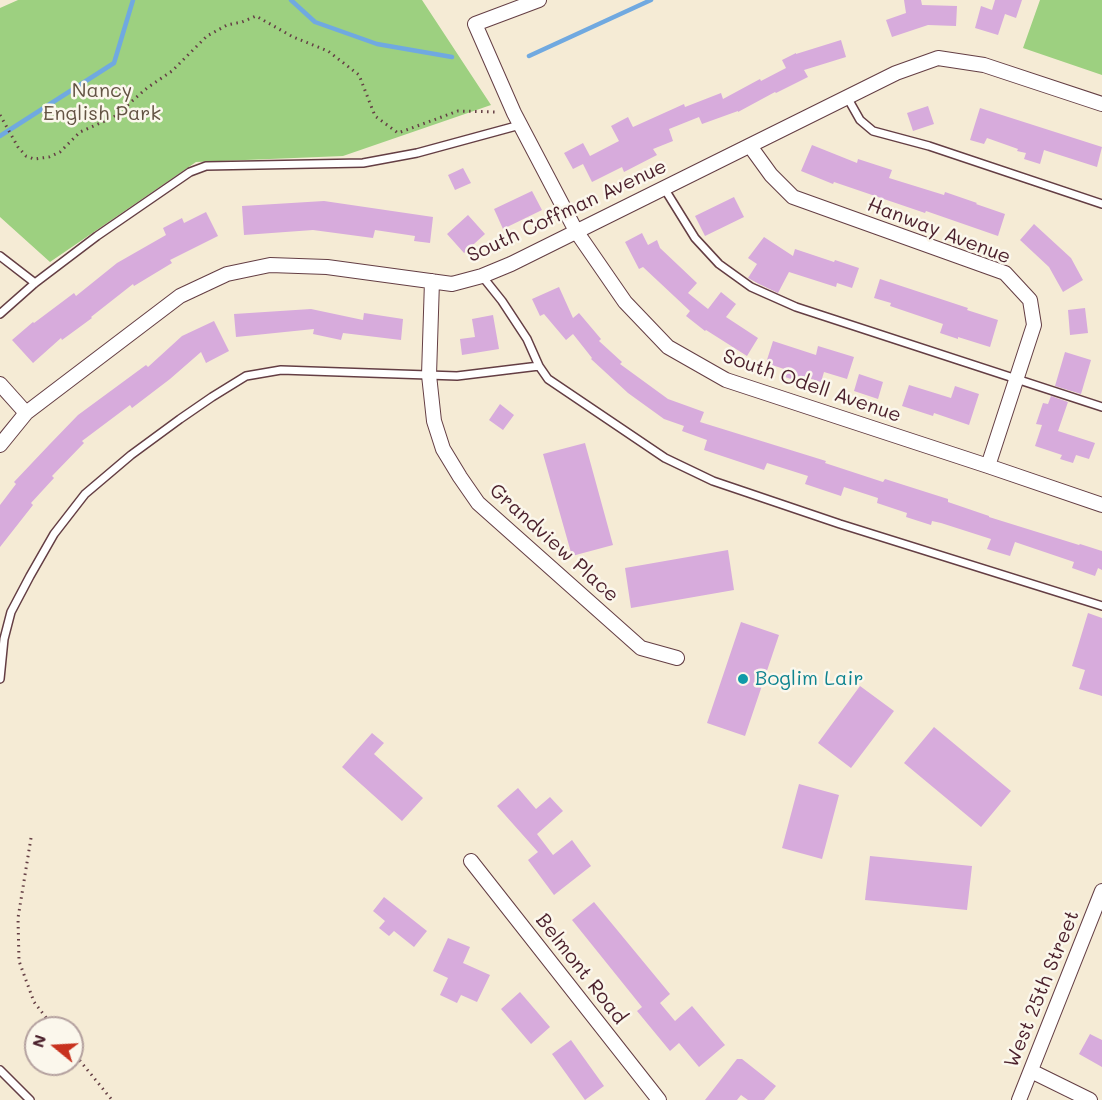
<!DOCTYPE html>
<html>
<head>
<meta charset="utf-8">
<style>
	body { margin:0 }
	#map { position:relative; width:1102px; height:1100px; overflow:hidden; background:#f5ebd5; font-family:Mali,sans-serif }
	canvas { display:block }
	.north { position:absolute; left:24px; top:1016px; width:60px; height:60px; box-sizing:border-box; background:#fbf7ec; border:2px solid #b4a19f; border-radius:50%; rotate:288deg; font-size:16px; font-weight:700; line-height:24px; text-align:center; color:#4a1f2b }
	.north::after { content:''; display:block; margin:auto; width:21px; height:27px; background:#c8321e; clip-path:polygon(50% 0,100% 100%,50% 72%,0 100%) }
</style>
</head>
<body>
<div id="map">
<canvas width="1102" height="1100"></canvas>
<div class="north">N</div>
</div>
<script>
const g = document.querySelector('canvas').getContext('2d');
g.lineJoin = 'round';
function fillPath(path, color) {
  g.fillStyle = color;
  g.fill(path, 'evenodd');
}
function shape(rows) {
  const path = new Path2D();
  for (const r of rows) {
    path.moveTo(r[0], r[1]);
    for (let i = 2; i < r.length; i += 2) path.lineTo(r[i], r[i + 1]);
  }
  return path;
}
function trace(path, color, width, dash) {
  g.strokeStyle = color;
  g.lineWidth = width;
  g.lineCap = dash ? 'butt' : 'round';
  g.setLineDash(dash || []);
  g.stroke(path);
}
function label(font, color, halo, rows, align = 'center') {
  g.font = font + ' Mali,sans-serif';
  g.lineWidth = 5;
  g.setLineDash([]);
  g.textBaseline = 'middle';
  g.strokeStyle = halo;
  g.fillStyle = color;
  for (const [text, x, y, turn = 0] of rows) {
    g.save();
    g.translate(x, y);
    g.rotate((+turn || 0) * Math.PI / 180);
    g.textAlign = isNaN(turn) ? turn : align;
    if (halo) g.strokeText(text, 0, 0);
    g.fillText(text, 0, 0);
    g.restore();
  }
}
fillPath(shape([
	[18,0,422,0,491,105,343,156,196,162,50,262,0,217,0,8],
	[1040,0,1102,0,1102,75,1023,48]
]), '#9dd080');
trace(shape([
	[291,0,315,22,377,44,452,57],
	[529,56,651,0],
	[0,136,114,63,133,0]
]), '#70a9e0', 4.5);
fillPath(shape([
	[904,0,921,0,922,5,957,6,956,26,928,25,892,37,886,20,906,13],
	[995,0,1022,0,1016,18,1005,14,998,35,975,28,981,6,992,10],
	[841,40,846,57,804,70,808,77,776,93,775,92,738,112,738,111,702,124,699,117,669,129,673,141,653,149,657,155,624,172,622,167,592,182,583,164,573,169,564,153,583,143,590,156,619,141,611,126,628,117,633,127,684,104,685,107,721,93,723,99,760,79,761,81,786,68,782,60,796,53,796,54],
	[928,106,934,124,913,131,907,113],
	[980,108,1102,147,1097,167,1044,150,1040,164,1024,159,1026,153,1017,151,1018,149,987,138,984,144,970,140],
	[812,145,857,163,858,159,892,170,889,178,944,195,945,192,977,203,976,204,1005,214,998,236,926,211,925,213,834,182,833,184,801,171],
	[463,168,471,183,455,190,448,175],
	[532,191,542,210,503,229,494,209],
	[734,197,744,217,705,236,695,216],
	[324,201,433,217,430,243,414,241,415,236,375,230,373,238,313,230,244,235,242,206],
	[206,212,218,236,170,260,172,263,134,286,133,284,91,317,92,318,62,340,61,338,33,363,12,340,33,322,34,323,74,293,76,296,117,263,166,235,163,228,182,218,184,223],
	[468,215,485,234,464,253,447,234],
	[1034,224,1071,258,1083,280,1063,292,1049,267,1020,240],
	[642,233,648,245,657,240,660,248,697,283,688,293,708,309,721,292,736,304,726,317,758,338,747,356,706,330,705,331,686,316,690,311,643,267,639,269,625,242],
	[764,237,793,256,795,249,834,262,835,260,859,268,852,288,837,283,836,287,789,272,778,293,759,284,748,278,757,264,748,258],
	[880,279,968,308,967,310,998,320,990,347,958,337,958,339,940,333,943,324,890,306,891,303,874,298],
	[559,287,573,318,579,313,601,339,599,341,622,362,620,364,668,399,704,412,700,422,826,461,825,463,883,482,885,479,948,499,948,502,989,516,989,517,1079,545,1080,544,1102,551,1102,570,1098,568,1095,576,1072,568,1074,562,1015,542,1010,556,987,549,991,539,941,523,932,521,931,525,906,517,907,513,877,503,878,498,844,487,841,496,805,484,808,476,767,463,764,470,704,450,707,440,682,431,684,426,664,419,628,393,591,359,592,358,573,334,566,340,544,314,540,316,532,299],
	[1085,308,1088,333,1070,335,1068,310],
	[311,309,363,320,364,313,403,319,401,340,343,333,341,340,313,334,314,329,236,337,234,314],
	[493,315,499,349,462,355,460,339,475,337,472,319],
	[214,321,229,351,206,363,201,352,170,379,132,408,130,405,82,441,84,443,52,476,54,478,31,503,33,505,0,547,0,505,16,484,14,482,49,445,78,415,146,365,148,367,182,336],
	[773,341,816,355,818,346,854,357,847,379,824,372,821,382,802,376,800,382,785,377,787,370,766,363],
	[1065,352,1091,360,1081,394,1055,386],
	[859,374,883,382,878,399,854,391],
	[909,385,951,398,955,386,979,394,969,425,934,413,933,416,902,406],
	[1051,396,1068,402,1058,431,1095,443,1089,459,1076,455,1073,463,1060,459,1062,455,1035,446,1042,425,1036,424,1043,403,1048,404],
	[500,404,514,415,503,430,489,420],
	[585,443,613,545,572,556,543,454],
	[728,550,734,590,631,608,625,568],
	[1088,613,1102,618,1102,696,1079,689,1085,670,1072,666],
	[741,622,779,635,745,736,707,723],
	[860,686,894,711,851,768,818,743],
	[934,727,1011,791,981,827,904,763],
	[372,733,384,743,374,754,423,798,402,821,342,767],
	[799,784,839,795,822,859,782,848],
	[518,788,536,809,550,797,563,811,537,834,553,855,572,840,591,866,554,895,528,860,538,852,497,806],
	[870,856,972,866,967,910,865,900],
	[384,897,427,931,414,947,394,931,389,936,379,928,385,921,373,911],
	[594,902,670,994,660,1003,675,1021,692,1006,725,1045,699,1067,679,1043,670,1051,637,1011,642,1007,572,920],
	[448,938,470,947,463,963,490,975,477,1002,461,995,457,1003,440,995,448,978,433,971],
	[520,992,550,1027,531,1044,501,1009],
	[1090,1034,1102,1040,1102,1067,1079,1054],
	[571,1040,604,1086,585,1100,552,1054],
	[737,1059,742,1059,776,1086,764,1100,748,1100,741,1095,737,1100,705,1100]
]), '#d7abdc');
const service = shape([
	[847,97,860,120,873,131,929,146,1102,204],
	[664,188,695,238,719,264,751,287,796,307,1102,407],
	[0,256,35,283],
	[482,276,502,301,527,339,539,366,548,379,665,458,713,481,840,524,1102,606],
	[0,314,35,283,97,236,190,172,206,166,363,163,417,153,520,125],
	[0,679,4,639,11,612,30,576,54,534,85,494,131,455,180,419,212,397,246,376,281,370,457,376,539,366],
	[0,1070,30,1100]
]);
const minor = shape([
	[539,0,475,24,514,113,576,231,625,302,668,347,726,380,988,466,1102,505],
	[750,146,771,175,793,197,1005,273,1030,300,1034,325,988,466],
	[432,281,429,375,434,421,443,449,460,477,478,503,641,648,677,658],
	[0,384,26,413],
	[0,445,26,413,180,296,227,274,270,265,327,267,452,284,482,276,511,264,896,73,938,58,984,65,1102,104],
	[471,861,659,1100],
	[1031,1071,1090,1100],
	[1019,1100,1102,891]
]);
trace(service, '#643e44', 10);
trace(minor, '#643e44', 16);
trace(shape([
	[0,115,18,147,26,156,34,159,49,157,60,152,80,132,114,117,147,88,172,71,207,36,227,25,242,22,256,16,293,37,328,51,359,75,375,116,398,133,458,111,498,112],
	[31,838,18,918,19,961,34,1002,54,1028],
	[72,1051,112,1100]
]), '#643e44', 3, [1.5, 4.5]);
trace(service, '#fff', 7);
trace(minor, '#fff', 14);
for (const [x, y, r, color] of [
	[743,679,6,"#0f9aa8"]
]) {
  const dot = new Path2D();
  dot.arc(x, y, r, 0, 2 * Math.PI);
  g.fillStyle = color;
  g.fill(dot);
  trace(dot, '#fbf7ec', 2);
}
label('20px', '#635444', '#fbf7ec', [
	["Nancy",102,91],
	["English Park",102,114]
]);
label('20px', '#4a1f2b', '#fbf7ec', [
	["South Coffman Avenue",567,211,-25],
	["Hanway Avenue",939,231,21],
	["South Odell Avenue",812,386,19],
	["Grandview Place",554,543,42],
	["Belmont Road",581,969,52],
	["West 25th Street",1042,989,-68]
]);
label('20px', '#0d838f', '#fbf7ec', [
	["Boglim Lair",755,679]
], 'left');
</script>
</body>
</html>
